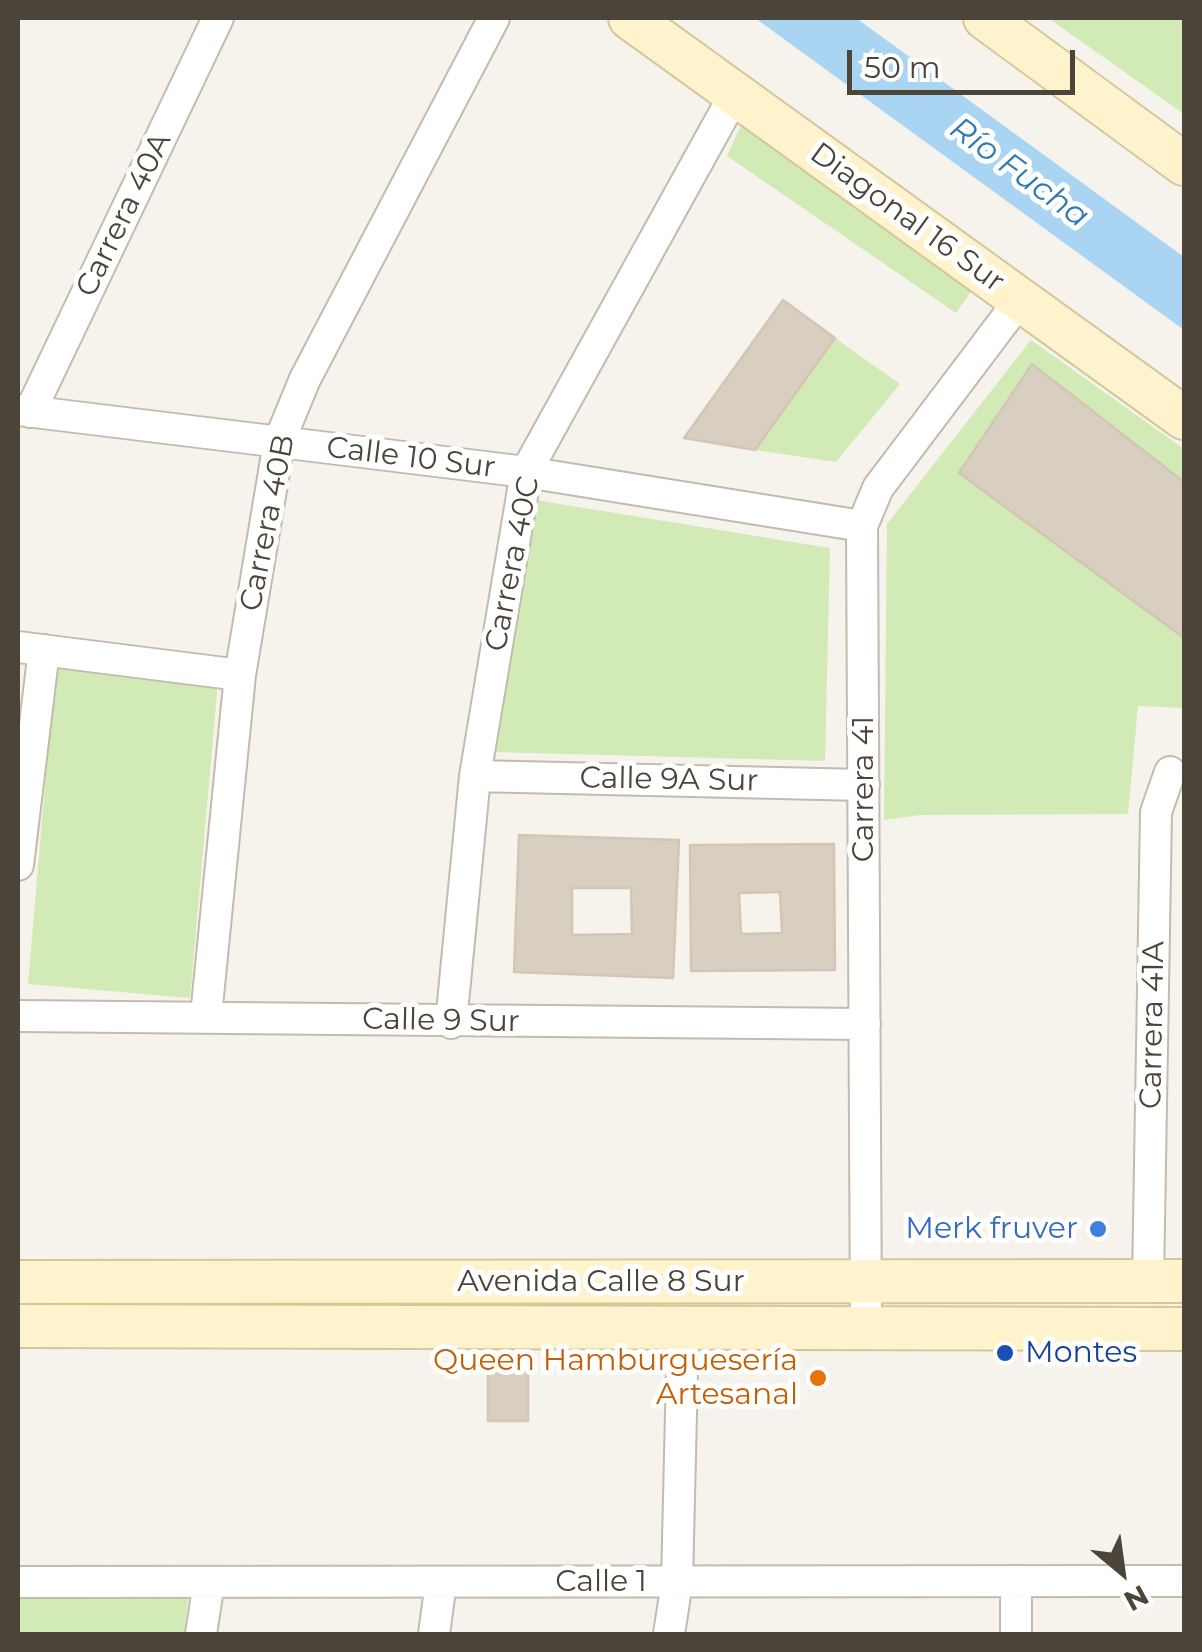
<!DOCTYPE html>
<html>
<head>
<meta charset="utf-8">
<style>
	body { margin:0 }
	#map { position:relative; width:1202px; height:1652px; overflow:hidden; background:#f6f3ec; font-family:Montserrat,sans-serif }
	canvas { display:block }
	.frame { position:absolute; inset:0; border:20px solid #4b4439; pointer-events:none }
	.north { position:absolute; left:1072px; top:1522px; width:100px; height:100px; -webkit-text-stroke:8px #fff; paint-order:stroke; rotate:151deg; font-size:28px; font-weight:700; line-height:40px; text-align:center; color:#4b4439 }
	.north::after { content:''; display:block; margin:auto; width:35px; height:45px; background:#4b4439; clip-path:polygon(50% 0,100% 100%,50% 72%,0 100%) }
	.scale { position:absolute; left:847px; top:50px; width:228px; height:45px; box-sizing:border-box; border:5px solid #4b4439; border-top:0; padding-left:12px; font-size:30px; line-height:35px; white-space:nowrap; color:#4b4439; -webkit-text-stroke:8px #fff; paint-order:stroke }
</style>
</head>
<body>
<div id="map">
<canvas width="1202" height="1652"></canvas>
<div class="frame"></div>
<div class="north">N</div>
<div class="scale">50 m</div>
</div>
<script>
const g = document.querySelector('canvas').getContext('2d');
g.lineJoin = 'round';
function fillPath(path, color) {
  g.fillStyle = color;
  g.fill(path, 'evenodd');
}
function shape(rows) {
  const path = new Path2D();
  for (const r of rows) {
    path.moveTo(r[0], r[1]);
    for (let i = 2; i < r.length; i += 2) path.lineTo(r[i], r[i + 1]);
  }
  return path;
}
function trace(path, color, width, dash) {
  g.strokeStyle = color;
  g.lineWidth = width;
  g.lineCap = dash ? 'butt' : 'round';
  g.setLineDash(dash || []);
  g.stroke(path);
}
function label(font, color, halo, rows, align = 'center') {
  g.font = font + ' Montserrat,sans-serif';
  g.lineWidth = 10;
  g.setLineDash([]);
  g.textBaseline = 'middle';
  g.strokeStyle = halo;
  g.fillStyle = color;
  for (const [text, x, y, turn = 0] of rows) {
    g.save();
    g.translate(x, y);
    g.rotate((+turn || 0) * Math.PI / 180);
    g.textAlign = isNaN(turn) ? turn : align;
    if (halo) g.strokeText(text, 0, 0);
    g.fillText(text, 0, 0);
    g.restore();
  }
}
fillPath(shape([
	[1048,18,1184,18,1184,114],
	[741,125,975,286,956,313,727,156],
	[835,338,900,384,836,462,755,450],
	[1031,340,1184,449,1184,708,1138,706,1128,814,920,815,884,820,887,524],
	[535,500,830,548,825,761,494,752],
	[55,668,218,682,190,998,28,984],
	[18,1588,189,1589,184,1634,18,1634]
]), '#d2eab5');
fillPath(shape([
	[755,18,856,18,1184,257,1184,330]
]), '#a9d4f2');
const building = shape([
	[783,300,835,338,755,450,684,438,783,300],
	[1032,364,1184,482,1184,638,959,473,1032,364],
	[519,835,679,840,673,978,514,972,519,835],
	[572,888,631,888,632,934,572,935,572,888],
	[834,844,835,970,691,971,690,845,834,844],
	[780,892,782,933,741,934,739,893,780,892],
	[528,1368,528,1421,488,1421,488,1369,528,1368]
]);
fillPath(building, '#d8cfc1');
trace(building, '#d3c7b4', 2.5);
const street = shape([
	[18,410,526,472,862,526],
	[30,412,218,18],
	[18,647,240,675],
	[475,776,864,785],
	[18,865,44,650],
	[18,1016,865,1024],
	[206,1016,240,675,279,442,305,379,494,18],
	[451,1023,475,776,526,472,735,94],
	[1148,1281,1156,812,1170,772],
	[866,1329,862,526,878,488,1020,300],
	[18,1582,1184,1581],
	[201,1634,209,1582],
	[434,1634,441,1582],
	[669,1634,677,1582,683,1329],
	[1016,1634,1016,1581]
]);
const secondary = shape([
	[630,18,1184,418],
	[985,18,1184,164],
	[18,1282,1184,1281],
	[18,1326,1184,1329]
]);
trace(street, '#c2bbae', 34);
trace(secondary, '#d6c79b', 46);
trace(street, '#fff', 30);
trace(secondary, '#fff3cd', 42);
for (const [x, y, r, color] of [
	[1098,1229,10,"#3f7fe0"],
	[1005,1353,10,"#1a4fb4"],
	[818,1378,10,"#e8710a"]
]) {
  const dot = new Path2D();
  dot.arc(x, y, r, 0, 2 * Math.PI);
  g.fillStyle = color;
  g.fill(dot);
  trace(dot, '#fff', 4);
}
label('30px', '#4b4439', '#fff', [
	["Carrera 40A",124,215,-64],
	["Diagonal 16 Sur",907,218,36],
	["Calle 10 Sur",411,458,7],
	["Carrera 40B",268,523,-79],
	["Carrera 40C",513,564,-79],
	["Calle 9A Sur",669,780,1],
	["Carrera 41",864,789,-90],
	["Calle 9 Sur",441,1021,1],
	["Carrera 41A",1153,1025,-89],
	["Avenida Calle 8 Sur",601,1282],
	["Calle 1",601,1582]
]);
label('30px', '#366cbe', '#fff', [
	["Merk fruver",1078,1229]
], 'right');
label('30px', '#164399', '#fff', [
	["Montes",1025,1353]
], 'left');
label('30px', '#c56008', '#fff', [
	["Queen Hamburguesería",798,1361],
	["Artesanal",798,1395]
], 'right');
label('italic 32px', '#2e7ab2', '#fff', [
	["Río Fucha",1019,173,36]
]);
</script>
</body>
</html>
